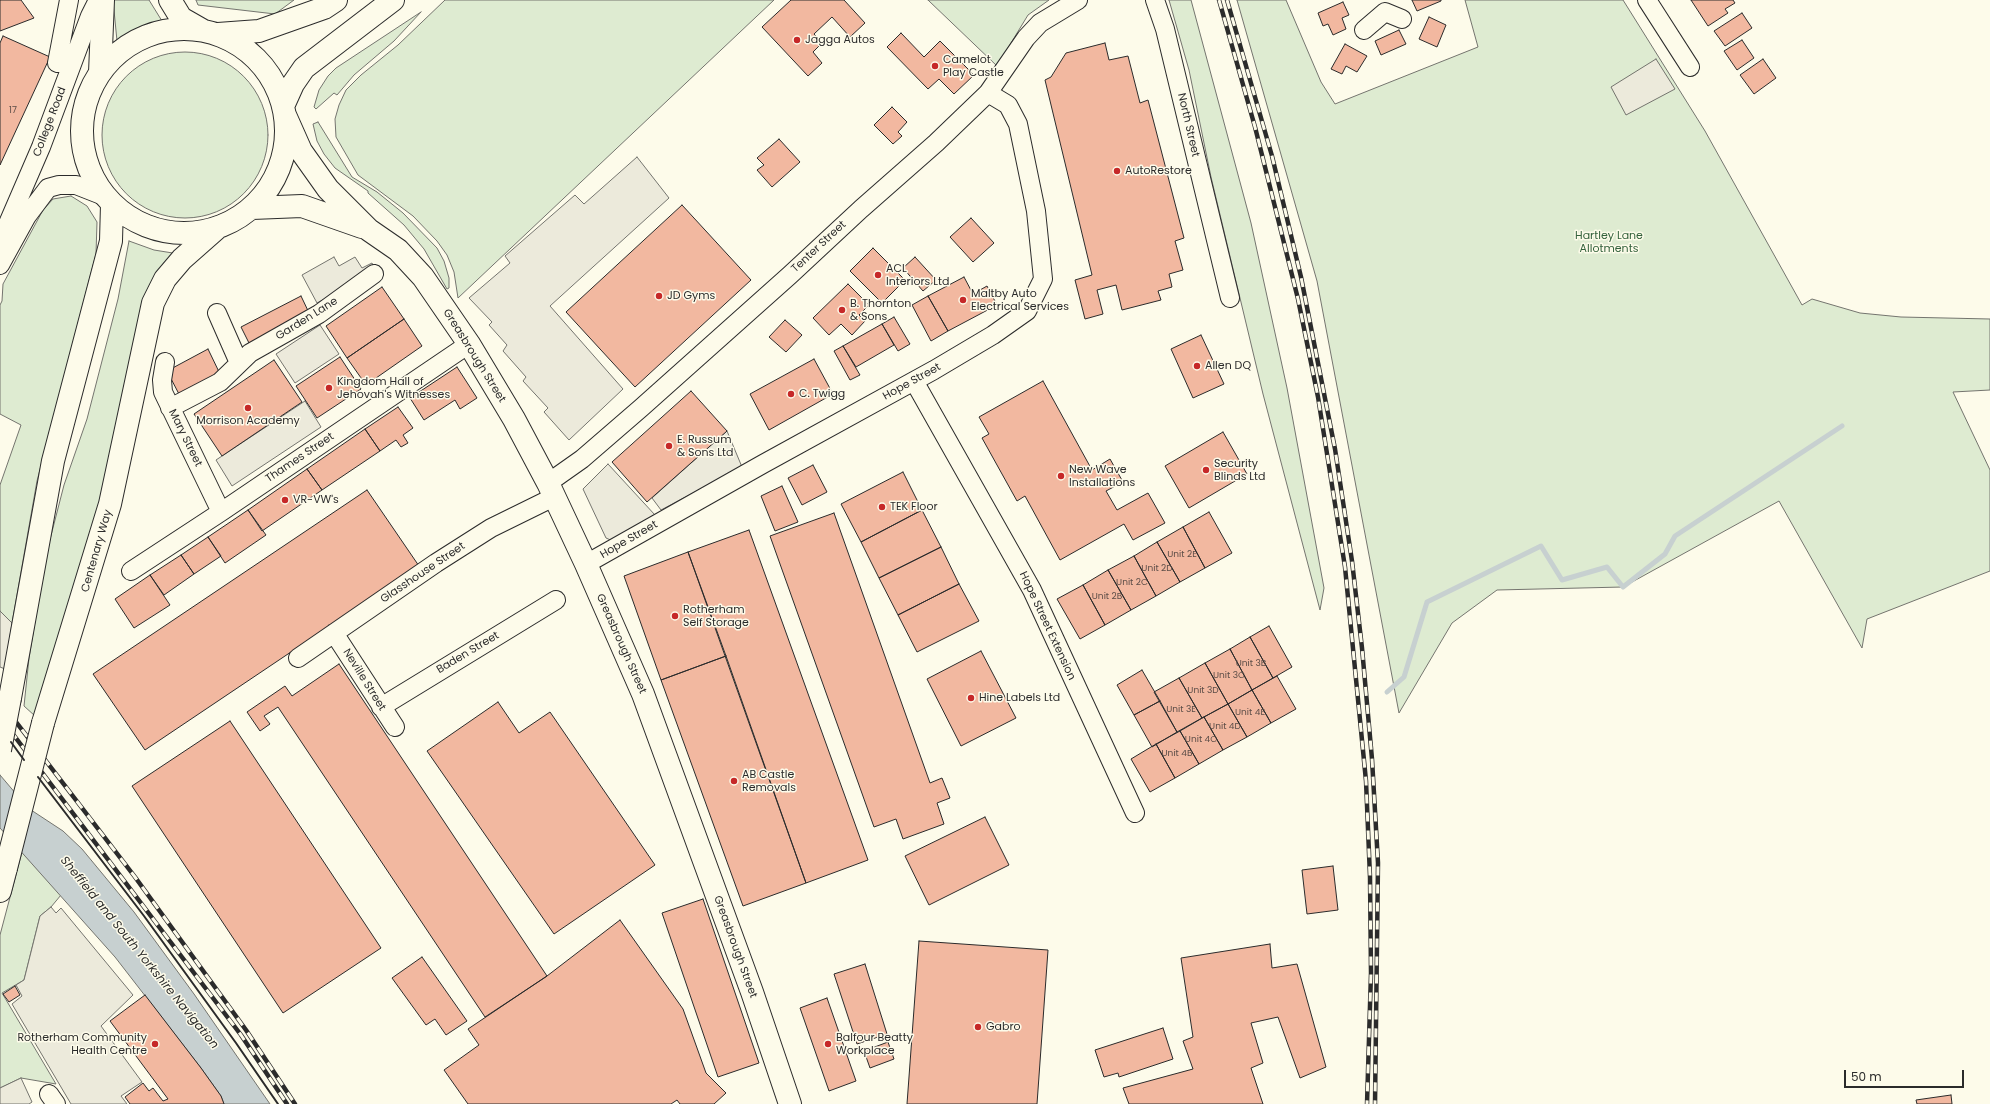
<!DOCTYPE html>
<html>
<head>
<meta charset="utf-8">
<style>
	body { margin:0 }
	#map { position:relative; width:1990px; height:1104px; overflow:hidden; background:#fdfbea; font-family:Poppins,sans-serif }
	canvas { display:block }
	.scale { position:absolute; left:1844px; top:1070px; width:120px; height:18px; box-sizing:border-box; border:2px solid #2b2b2b; border-top:0; padding-left:5px; font-size:12px; line-height:14px; white-space:nowrap; color:#2b2b2b; -webkit-text-stroke:3px #fdfbea; paint-order:stroke }
</style>
</head>
<body>
<div id="map">
<canvas width="1990" height="1104"></canvas>
<div class="scale">50 m</div>
</div>
<script>
const g = document.querySelector('canvas').getContext('2d');
g.lineJoin = 'round';
function fillPath(path, color) {
  g.fillStyle = color;
  g.fill(path, 'evenodd');
}
function shape(rows) {
  const path = new Path2D();
  for (const r of rows) {
    if (r.length === 3) {
      path.moveTo(r[0] + r[2], r[1]);
      path.arc(r[0], r[1], r[2], 0, 2 * Math.PI);
      continue;
    }
    path.moveTo(r[0], r[1]);
    for (let i = 2; i < r.length; i += 2) path.lineTo(r[i], r[i + 1]);
  }
  return path;
}
function trace(path, color, width, dash) {
  g.strokeStyle = color;
  g.lineWidth = width;
  g.lineCap = dash ? 'butt' : 'round';
  g.setLineDash(dash || []);
  g.stroke(path);
}
function label(font, color, halo, rows, align = 'center') {
  g.font = font + ' Poppins,sans-serif';
  g.lineWidth = 3;
  g.setLineDash([]);
  g.textBaseline = 'middle';
  g.strokeStyle = halo;
  g.fillStyle = color;
  for (const [text, x, y, turn = 0] of rows) {
    g.save();
    g.translate(x, y);
    g.rotate((+turn || 0) * Math.PI / 180);
    g.textAlign = isNaN(turn) ? turn : align;
    if (halo) g.strokeText(text, 0, 0);
    g.fillText(text, 0, 0);
    g.restore();
  }
}
const green = shape([
	[113,0,149,0,162,21,138,28,117,41,113,0],
	[196,0,294,0,275,14,198,5,196,0],
	[445,0,774,0,458,298,454,272,447,255,437,241,413,216,358,175,336,137,335,119,339,105,346,90,361,75,398,45,445,0],
	[928,0,1049,0,1028,15,997,66,928,0],
	[1169,0,1191,0,1251,223,1287,388,1324,588,1320,610,1263,394,1211,177,1189,70,1169,0],
	[1237,0,1286,0,1321,82,1335,104,1478,47,1465,0,1623,0,1705,131,1802,305,1812,299,1860,313,1901,317,1990,319,1990,390,1953,392,1990,470,1990,571,1867,619,1862,648,1779,501,1623,587,1497,590,1452,623,1399,713,1317,281,1237,0],
	[421,12,394,41,354,75,337,95,334,93,316,109,314,107,319,90,328,76,336,68,421,12],
	[185,135,83],
	[318,122,352,177,377,192,403,213,437,248,444,261,449,278,449,288,447,289,424,249,404,225,368,193,368,191,335,168,324,154,317,141,313,124,318,122],
	[71,196,87,206,97,222,96,254,37,481,12,623,0,611,0,485,21,425,0,414,0,305,2,301,3,284,43,210,53,199,71,196],
	[129,241,154,250,179,254,103,492,35,716,24,706,29,658,46,555,64,485,87,419,118,299,129,241],
	[22,852,61,895,51,907,40,916,24,980,2,993,56,1084,21,1078,0,1088,0,935,22,852]
]);
fillPath(green, '#deebd1');
trace(green, '#74746e', 1);
const parking = shape([
	[1656,59,1675,89,1626,115,1611,87,1656,59],
	[637,157,669,198,550,306,623,389,569,440,544,412,548,408,523,381,526,377,503,351,507,345,489,325,492,322,469,298,510,263,505,256,575,195,584,204,637,157],
	[334,257,339,266,355,257,362,268,372,263,376,271,317,303,302,275,334,257],
	[320,325,339,354,295,383,276,354,320,325],
	[305,401,321,427,232,486,216,460,305,401],
	[727,431,742,467,661,510,652,498,727,431],
	[608,464,655,515,613,541,606,538,583,489,608,464],
	[0,611,12,623,5,669,0,667,0,611],
	[51,907,56,913,61,908,133,995,101,1026,142,1082,121,1096,127,1104,71,1104,12,1004,22,996,16,985,24,980,40,916,51,907],
	[21,1078,32,1102,29,1104,0,1104,0,1088,21,1078]
]);
fillPath(parking, '#eceadb');
trace(parking, '#74746e', 1);
const water = shape([
	[0,775,28,808,63,831,82,849,134,912,194,994,270,1104,224,1104,221,1096,201,1068,115,957,0,828,0,775]
]);
fillPath(water, '#c7d0d0');
trace(water, '#74746e', 1);
trace(shape([
	[1387,692,1404,677,1427,602,1541,546,1562,580,1607,567,1623,587,1665,554,1675,536,1842,426]
]), '#c7d0d0', 5);
const building = shape([
	[0,0,21,0,34,18,0,31,0,0],
	[791,0,844,0,865,23,850,37,832,17,814,34,822,43,813,52,822,63,808,76,762,27,791,0],
	[1412,0,1441,0,1441,1,1417,11,1412,0],
	[1691,0,1733,0,1735,3,1725,9,1728,13,1708,26,1691,0],
	[1343,2,1349,15,1342,18,1346,29,1333,35,1328,24,1323,26,1318,13,1343,2],
	[1742,13,1752,28,1725,46,1714,31,1742,13],
	[1429,17,1446,25,1437,47,1419,39,1429,17],
	[1399,30,1406,44,1381,55,1375,41,1399,30],
	[901,33,924,57,940,41,974,75,954,94,939,79,928,89,887,47,901,33],
	[3,36,50,57,0,165,0,43,3,36],
	[1742,40,1754,58,1737,70,1724,51,1742,40],
	[1105,43,1109,60,1128,56,1140,103,1148,100,1184,238,1175,241,1183,270,1169,274,1172,287,1158,291,1161,300,1122,310,1116,285,1097,290,1103,314,1085,319,1075,280,1092,275,1045,80,1051,77,1066,53,1105,43],
	[1345,44,1367,56,1357,72,1346,66,1342,74,1331,69,1345,44],
	[1763,59,1776,78,1754,94,1740,75,1763,59],
	[892,107,907,122,898,132,902,136,893,144,874,125,892,107],
	[779,139,800,162,772,187,757,170,764,165,757,158,779,139],
	[682,205,751,280,635,387,566,312,682,205],
	[971,218,994,243,973,262,950,237,971,218],
	[873,248,905,280,882,303,850,271,873,248],
	[915,257,936,280,923,291,903,268,915,257],
	[964,277,973,294,987,286,997,305,948,331,928,296,964,277],
	[848,284,869,305,859,315,865,321,852,335,841,324,829,335,813,318,848,284],
	[382,287,404,319,347,358,326,326,382,287],
	[301,296,311,317,251,347,241,327,301,296],
	[928,296,948,331,931,341,912,305,928,296],
	[894,317,910,344,898,351,882,324,894,317],
	[404,319,422,346,366,385,347,358,404,319],
	[785,320,802,335,786,352,769,337,785,320],
	[882,324,894,345,856,367,843,346,882,324],
	[1201,335,1224,384,1193,398,1171,349,1201,335],
	[843,346,860,375,850,380,834,351,843,346],
	[208,349,221,376,180,396,167,371,208,349],
	[340,357,361,389,317,418,296,386,340,357],
	[814,359,833,394,769,430,750,394,814,359],
	[274,360,302,402,222,456,194,414,274,360],
	[457,367,477,398,460,409,455,400,424,420,410,398,457,367],
	[1043,381,1092,470,1110,459,1123,482,1106,491,1117,510,1148,493,1165,523,1133,540,1124,524,1060,560,1025,496,1017,501,982,438,989,434,979,417,1043,381],
	[691,391,727,431,647,502,612,462,691,391],
	[398,407,413,428,403,435,408,443,401,447,396,440,380,451,365,429,398,407],
	[365,429,380,451,322,490,307,469,365,429],
	[1223,432,1247,474,1189,508,1165,466,1223,432],
	[813,465,827,492,802,505,788,478,813,465],
	[307,469,322,490,262,531,248,510,307,469],
	[903,472,922,510,861,542,841,504,903,472],
	[782,486,798,522,775,531,761,496,782,486],
	[367,490,419,566,145,750,93,674,367,490],
	[248,510,266,535,225,563,208,537,248,510],
	[922,510,941,547,879,578,861,542,922,510],
	[1209,512,1232,553,1205,568,1183,527,1209,512],
	[834,513,930,783,942,778,950,798,937,803,944,824,903,839,896,819,874,827,770,536,834,513],
	[1183,527,1205,568,1180,582,1157,542,1183,527],
	[749,530,868,860,806,883,688,552,749,530],
	[208,537,221,556,194,574,181,555,208,537],
	[1157,542,1180,582,1156,596,1134,556,1157,542],
	[941,547,959,584,898,615,879,578,941,547],
	[688,552,726,656,661,680,624,576,688,552],
	[181,555,194,574,164,595,150,575,181,555],
	[1134,556,1156,596,1131,610,1108,570,1134,556],
	[1108,570,1131,610,1105,625,1083,585,1108,570],
	[150,575,170,605,134,628,115,599,150,575],
	[959,584,979,621,917,652,898,615,959,584],
	[1083,585,1105,625,1080,639,1057,599,1083,585],
	[1269,626,1292,667,1273,678,1250,637,1269,626],
	[1250,637,1273,678,1252,690,1230,649,1250,637],
	[1230,649,1252,690,1228,704,1205,663,1230,649],
	[981,651,1016,718,961,746,927,679,981,651],
	[726,656,806,883,743,906,661,680,726,656],
	[1205,663,1228,704,1202,718,1179,678,1205,663],
	[339,664,547,976,485,1017,278,707,264,716,270,724,260,731,247,712,285,686,292,696,339,664],
	[1142,670,1160,701,1134,715,1117,685,1142,670],
	[1277,676,1296,709,1271,723,1252,690,1277,676],
	[1179,678,1202,718,1177,732,1154,692,1179,678],
	[1252,690,1271,723,1247,737,1228,704,1252,690],
	[1160,701,1177,732,1152,747,1134,715,1160,701],
	[498,702,519,733,550,712,655,865,554,934,427,751,498,702],
	[1228,704,1247,737,1223,750,1204,717,1228,704],
	[1204,717,1223,750,1199,764,1180,731,1204,717],
	[230,721,381,948,283,1013,132,786,230,721],
	[1180,731,1199,764,1175,778,1156,744,1180,731],
	[1156,744,1175,778,1150,792,1131,759,1156,744],
	[985,817,1009,865,929,905,905,856,985,817],
	[1333,866,1338,910,1307,914,1302,870,1333,866],
	[703,899,759,1063,718,1077,662,913,703,899],
	[620,920,683,1009,706,1073,726,1093,714,1104,680,1104,677,1100,671,1104,468,1104,444,1070,479,1045,468,1029,547,976,620,920],
	[919,941,1048,950,1037,1104,907,1104,919,941],
	[1270,944,1272,968,1297,964,1326,1067,1300,1078,1278,1017,1251,1023,1263,1063,1251,1068,1263,1104,1129,1104,1123,1088,1193,1069,1183,1041,1193,1037,1181,958,1270,944],
	[422,957,467,1021,446,1035,435,1019,426,1025,392,978,422,957],
	[865,964,887,1034,857,1044,834,974,865,964],
	[15,986,20,995,9,1002,3,994,15,986],
	[145,995,201,1068,221,1096,224,1104,130,1104,125,1097,143,1083,149,1091,153,1088,163,1101,168,1099,110,1021,145,995],
	[827,998,856,1081,829,1091,800,1008,827,998],
	[1163,1028,1173,1059,1119,1077,1118,1073,1104,1077,1095,1050,1163,1028],
	[888,1042,894,1059,870,1068,864,1051,888,1042],
	[1951,1095,1952,1104,1917,1104,1916,1100,1951,1095]
]);
fillPath(building, '#f2b8a0');
trace(building, '#2b2b2b', 1);
const minor = shape([
	[1155,0,1165,29,1230,298],
	[1647,0,1690,67],
	[1364,30,1385,12,1402,19],
	[57,63,69,0],
	[0,242,41,147,90,16,98,0],
	[0,265,27,216,48,188,59,185,76,185,104,196],
	[217,313,239,363],
	[165,362,162,380,163,392,221,512],
	[914,381,1032,590,1135,813],
	[170,408,220,382,250,353,319,314,374,274],
	[548,483,582,459,641,408,790,275,861,209,936,143,988,93,1026,38,1040,23,1078,0],
	[586,564,763,464,934,370,993,335,1027,311,1043,279,1036,211,1018,124,1008,105,988,93],
	[131,571,221,512,469,344],
	[334,633,395,727],
	[298,658,436,563,491,528,554,497],
	[381,707,556,600],
	[49,1094,56,1104]
]);
const major = shape([
	[170,0,181,18,202,30],
	[184,131,102],
	[218,34,259,31,324,8,336,0],
	[100,73,103,0],
	[284,104,293,84,304,68,393,0],
	[285,115,301,151,328,189,369,230,398,250,423,277,469,344,514,419,548,483,586,564,643,694,752,992,790,1104],
	[252,208,302,206,362,227],
	[10,698,53,461,111,241,112,204],
	[43,723,110,504,153,303,165,279,182,259,216,229],
	[0,891,6,868]
]);
trace(minor, '#2b2b2b', 20);
trace(major, '#2b2b2b', 24);
trace(minor, '#fdfbea', 18);
trace(major, '#fdfbea', 22);
const rail = shape([
	[1219,0,1255,127,1298,299,1318,397,1345,567,1366,781,1370,877,1371,973,1367,1104],
	[1227,0,1272,156,1301,277,1335,449,1352,561,1362,648,1372,759,1378,863,1375,1104],
	[0,701,135,877,246,1030,295,1104],
	[0,717,241,1035,287,1104]
]);
trace(rail, '#2b2b2b', 4.5);
trace(rail, '#fdfbea', 3, [9]);
const majorBridge = shape([
	[0,750,10,698],
	[6,868,43,723]
]);
trace(majorBridge, '#2b2b2b', 24, []);
trace(majorBridge, '#fdfbea', 22);
trace(shape([
	[11,742,24,760],
	[38,777,144,916,236,1043,278,1104]
]), '#2b2b2b', 2);
for (const [x, y, r, color] of [
	[797,40,4,"#c62828"],
	[935,66,4,"#c62828"],
	[1117,171,4,"#c62828"],
	[878,275,4,"#c62828"],
	[659,296,4,"#c62828"],
	[963,300,4,"#c62828"],
	[842,310,4,"#c62828"],
	[1197,366,4,"#c62828"],
	[329,388,4,"#c62828"],
	[791,394,4,"#c62828"],
	[248,408,4,"#c62828"],
	[669,446,4,"#c62828"],
	[1206,470,4,"#c62828"],
	[1061,476,4,"#c62828"],
	[285,500,4,"#c62828"],
	[882,507,4,"#c62828"],
	[675,616,4,"#c62828"],
	[971,698,4,"#c62828"],
	[734,781,4,"#c62828"],
	[978,1027,4,"#c62828"],
	[155,1044,4,"#c62828"],
	[828,1044,4,"#c62828"]
]) {
  const dot = new Path2D();
  dot.arc(x, y, r, 0, 2 * Math.PI);
  g.fillStyle = color;
  g.fill(dot);
  trace(dot, '#fdfbea', 1.5);
}
label('9px', '#5d4e48', null, [
	["17",13,111],
	["Unit 2E",1182,555],
	["Unit 2D",1157,569],
	["Unit 2C",1132,583],
	["Unit 2B",1107,597],
	["Unit 3B",1251,664],
	["Unit 3C",1229,676],
	["Unit 3D",1203,691],
	["Unit 3E",1181,710],
	["Unit 4E",1250,713],
	["Unit 4D",1225,727],
	["Unit 4C",1201,740],
	["Unit 4B",1177,754]
]);
label('11px', '#2b2b2b', '#fdfbea', [
	["Jagga Autos",805,40],
	["Camelot",943,60],
	["Play Castle",943,73],
	["AutoRestore",1125,171],
	["ACL",886,269],
	["Interiors Ltd",886,282],
	["Maltby Auto",971,294],
	["Electrical Services",971,307],
	["JD Gyms",667,296],
	["B. Thornton",850,304],
	["& Sons",850,317],
	["Allen DQ",1205,366],
	["Kingdom Hall of",337,382],
	["Jehovah's Witnesses",337,395],
	["C. Twigg",799,394],
	["Morrison Academy",248,421,"center"],
	["E. Russum",677,440],
	["& Sons Ltd",677,453],
	["Security",1214,464],
	["Blinds Ltd",1214,477],
	["New Wave",1069,470],
	["Installations",1069,483],
	["VR-VW's",293,500],
	["TEK Floor",890,507],
	["Rotherham",683,610],
	["Self Storage",683,623],
	["Hine Labels Ltd",979,698],
	["AB Castle",742,775],
	["Removals",742,788],
	["Gabro",986,1027],
	["Rotherham Community",147,1038,"right"],
	["Health Centre",147,1051,"right"],
	["Balfour Beatty",836,1038],
	["Workplace",836,1051]
], 'left');
label('11px', '#2b2b2b', '#fdfbea', [
	["College Road",50,122,-69],
	["North Street",1188,125,77],
	["Tenter Street",819,247,-43],
	["Garden Lane",307,319,-32],
	["Greasbrough Street",474,356,58],
	["Hope Street",912,382,-29],
	["Mary Street",185,438,64],
	["Thames Street",300,458,-34],
	["Hope Street",629,540,-30],
	["Centenary Way",97,551,-74],
	["Glasshouse Street",423,573,-34],
	["Hope Street Extension",1047,626,65],
	["Greasbrough Street",621,644,66],
	["Baden Street",468,653,-31],
	["Neville Street",364,680,58],
	["Greasbrough Street",735,947,70]
]);
label('11px', '#34623c', '#fdfbea', [
	["Hartley Lane",1609,236],
	["Allotments",1609,249]
]);
label('italic 12px', '#2b2b2b', '#fdfbea', [
	["Sheffield and South Yorkshire Navigation",139,953,51]
]);
</script>
</body>
</html>
